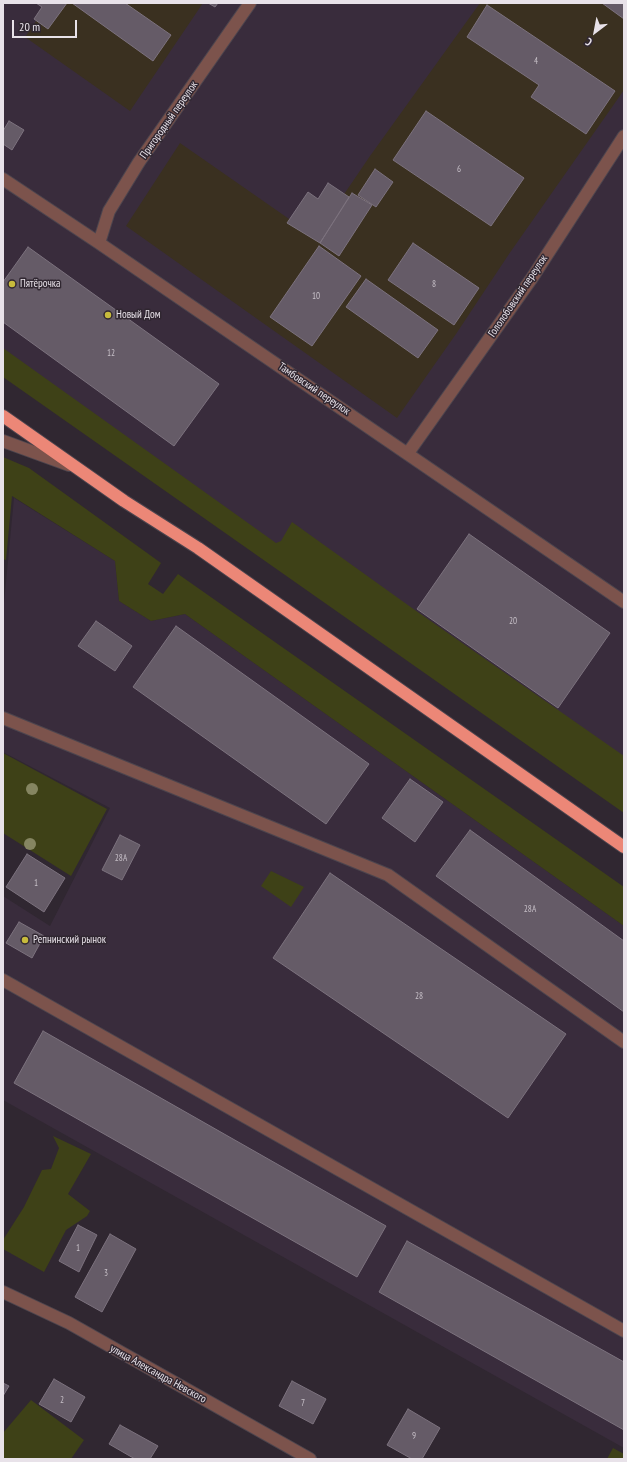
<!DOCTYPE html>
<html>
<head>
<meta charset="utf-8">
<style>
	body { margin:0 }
	#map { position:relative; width:627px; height:1462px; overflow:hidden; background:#302731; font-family:"PT Sans Narrow",sans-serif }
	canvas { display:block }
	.frame { position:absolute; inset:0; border:4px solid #e8e2e9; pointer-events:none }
	.north { position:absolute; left:575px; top:12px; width:40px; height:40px; -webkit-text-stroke:3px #302731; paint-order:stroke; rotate:212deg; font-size:11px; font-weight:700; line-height:16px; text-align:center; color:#e8e2e9 }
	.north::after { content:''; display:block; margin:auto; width:14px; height:18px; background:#e8e2e9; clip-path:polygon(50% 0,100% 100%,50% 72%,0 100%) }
	.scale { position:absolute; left:12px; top:20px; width:65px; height:18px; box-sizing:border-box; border:2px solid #e8e2e9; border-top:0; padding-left:5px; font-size:12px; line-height:14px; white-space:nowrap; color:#e8e2e9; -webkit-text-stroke:3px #302731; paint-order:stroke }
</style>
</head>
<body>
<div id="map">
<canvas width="627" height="1462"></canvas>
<div class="frame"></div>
<div class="north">С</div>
<div class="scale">20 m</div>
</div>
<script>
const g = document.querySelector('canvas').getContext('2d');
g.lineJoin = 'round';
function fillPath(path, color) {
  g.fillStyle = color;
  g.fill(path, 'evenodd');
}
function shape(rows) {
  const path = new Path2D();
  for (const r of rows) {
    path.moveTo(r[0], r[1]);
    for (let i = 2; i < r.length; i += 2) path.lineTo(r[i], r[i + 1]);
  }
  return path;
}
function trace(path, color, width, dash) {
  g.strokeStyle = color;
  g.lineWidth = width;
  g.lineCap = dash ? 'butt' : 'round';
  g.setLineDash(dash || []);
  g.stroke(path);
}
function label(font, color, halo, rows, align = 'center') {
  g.font = font + ' "PT Sans Narrow",sans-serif';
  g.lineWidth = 3;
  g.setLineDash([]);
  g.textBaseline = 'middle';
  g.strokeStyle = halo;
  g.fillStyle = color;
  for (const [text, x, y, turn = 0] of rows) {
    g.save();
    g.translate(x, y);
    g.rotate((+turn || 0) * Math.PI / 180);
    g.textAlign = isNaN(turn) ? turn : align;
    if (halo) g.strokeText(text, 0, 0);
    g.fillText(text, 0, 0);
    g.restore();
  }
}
fillPath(shape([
	[3,3,624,3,624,804,3,370],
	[14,498,115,561,119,601,151,621,185,614,624,926,624,1448,3,1100,3,896,50,926,110,808,3,752,3,613]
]), '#392c3c');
fillPath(shape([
	[49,3,203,3,130,111,25,37],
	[480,3,624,3,624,90,509,254,456,334,397,418,126,226,180,143,315,237,370,156]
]), '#3a3020');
fillPath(shape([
	[3,348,276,543,281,541,292,522,412,608,624,756,624,813,3,377],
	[3,457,29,468,161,563,148,584,163,594,178,574,624,887,624,926,185,614,151,621,119,601,115,561,12,496,6,560,3,559],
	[3,753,107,809,71,876,3,833],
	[271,871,304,887,291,907,261,886],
	[53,1136,91,1154,68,1194,90,1211,87,1216,66,1230,44,1272,3,1249,3,1240,24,1207,42,1170,51,1169,59,1148],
	[31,1400,84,1440,71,1459,3,1459,3,1433],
	[613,1448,624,1454,624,1459,607,1459]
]), '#3e4117');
const building = shape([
	[36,3,67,3,48,29,34,19,42,7,36,3],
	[72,3,125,3,171,35,153,61,72,3],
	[208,3,218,3,215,7,208,3],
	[602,3,624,3,624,19,602,3],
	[487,5,615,91,586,134,531,97,539,85,467,37,487,5],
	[426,111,524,178,491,226,393,160,426,111],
	[9,121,24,130,12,150,3,144,3,131,9,121],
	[375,169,393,182,376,207,358,195,375,169],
	[328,183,349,197,320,243,287,223,308,192,318,199,328,183],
	[352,193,372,205,339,256,320,243,352,193],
	[413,243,479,288,454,325,388,280,413,243],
	[319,246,361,276,312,346,270,317,319,246],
	[28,247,219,384,174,446,3,322,3,282,28,247],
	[366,279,438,330,418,358,346,307,366,279],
	[469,534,610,633,558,708,417,609,469,534],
	[96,621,132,646,115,671,78,646,96,621],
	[176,626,369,764,326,824,133,687,176,626],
	[410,779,443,802,415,842,382,818,410,779],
	[470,830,624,941,624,1012,436,876,470,830],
	[120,835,140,845,122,880,102,870,120,835],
	[27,854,65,878,44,912,6,887,27,854],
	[330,873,566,1034,508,1118,273,958,330,873],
	[19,922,44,936,32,958,6,943,19,922],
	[43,1031,386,1226,357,1277,14,1083,43,1031],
	[78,1225,97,1235,79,1272,59,1261,78,1225],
	[110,1234,136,1249,102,1312,75,1297,110,1234],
	[407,1241,624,1362,624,1430,379,1292,407,1241],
	[54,1379,85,1397,71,1422,39,1404,54,1379],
	[292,1381,326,1399,313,1424,279,1406,292,1381],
	[3,1383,9,1386,3,1396,3,1383],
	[408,1409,440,1428,422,1459,412,1459,387,1445,408,1409],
	[120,1425,158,1446,150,1459,135,1459,109,1444,120,1425]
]);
fillPath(building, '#655b67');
trace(building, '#7c727e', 1);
const minor = shape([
	[3,179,99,243,624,602],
	[99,243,109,211,139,162,250,3],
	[3,441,69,465],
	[408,453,532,278,624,136],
	[3,718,388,875,624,1042],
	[3,980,624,1331],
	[3,1292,69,1323,310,1459]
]);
const highway = shape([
	[3,416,124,501,198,548,624,847]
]);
trace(minor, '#4d454e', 14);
trace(highway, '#4d454e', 14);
trace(minor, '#7c534c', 12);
trace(highway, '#ec8777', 12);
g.fillStyle = '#858561';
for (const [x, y] of [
	[32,789],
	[30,844]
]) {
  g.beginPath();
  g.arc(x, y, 6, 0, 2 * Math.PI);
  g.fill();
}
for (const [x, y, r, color] of [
	[12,284,4,"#c7bb3c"],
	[108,315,4,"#c7bb3c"],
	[25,940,4,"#c7bb3c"]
]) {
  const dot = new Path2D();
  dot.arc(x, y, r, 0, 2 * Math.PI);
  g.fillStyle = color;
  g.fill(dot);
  trace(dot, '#302731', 1.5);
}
label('9px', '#c7c0c8', null, [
	["4",536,61],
	["6",459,169],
	["8",434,284],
	["10",316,296],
	["12",111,353],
	["20",513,621],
	["28А",121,858],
	["1",36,883],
	["28А",530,909],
	["28",419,996],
	["1",78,1248],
	["3",106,1273],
	["2",62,1400],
	["7",303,1403],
	["9",414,1436]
]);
label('11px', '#e8e2e9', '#302731', [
	["Пригородный переулок",169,120,-55],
	["Гололобовский переулок",518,296,-56],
	["Тамбовский переулок",314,389,34],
	["улица Александра Невского",158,1374,29]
]);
label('11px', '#e8e2e9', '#302731', [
	["Пятёрочка",20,284],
	["Новый Дом",116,315],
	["Репнинский рынок",33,940]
], 'left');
</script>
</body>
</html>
